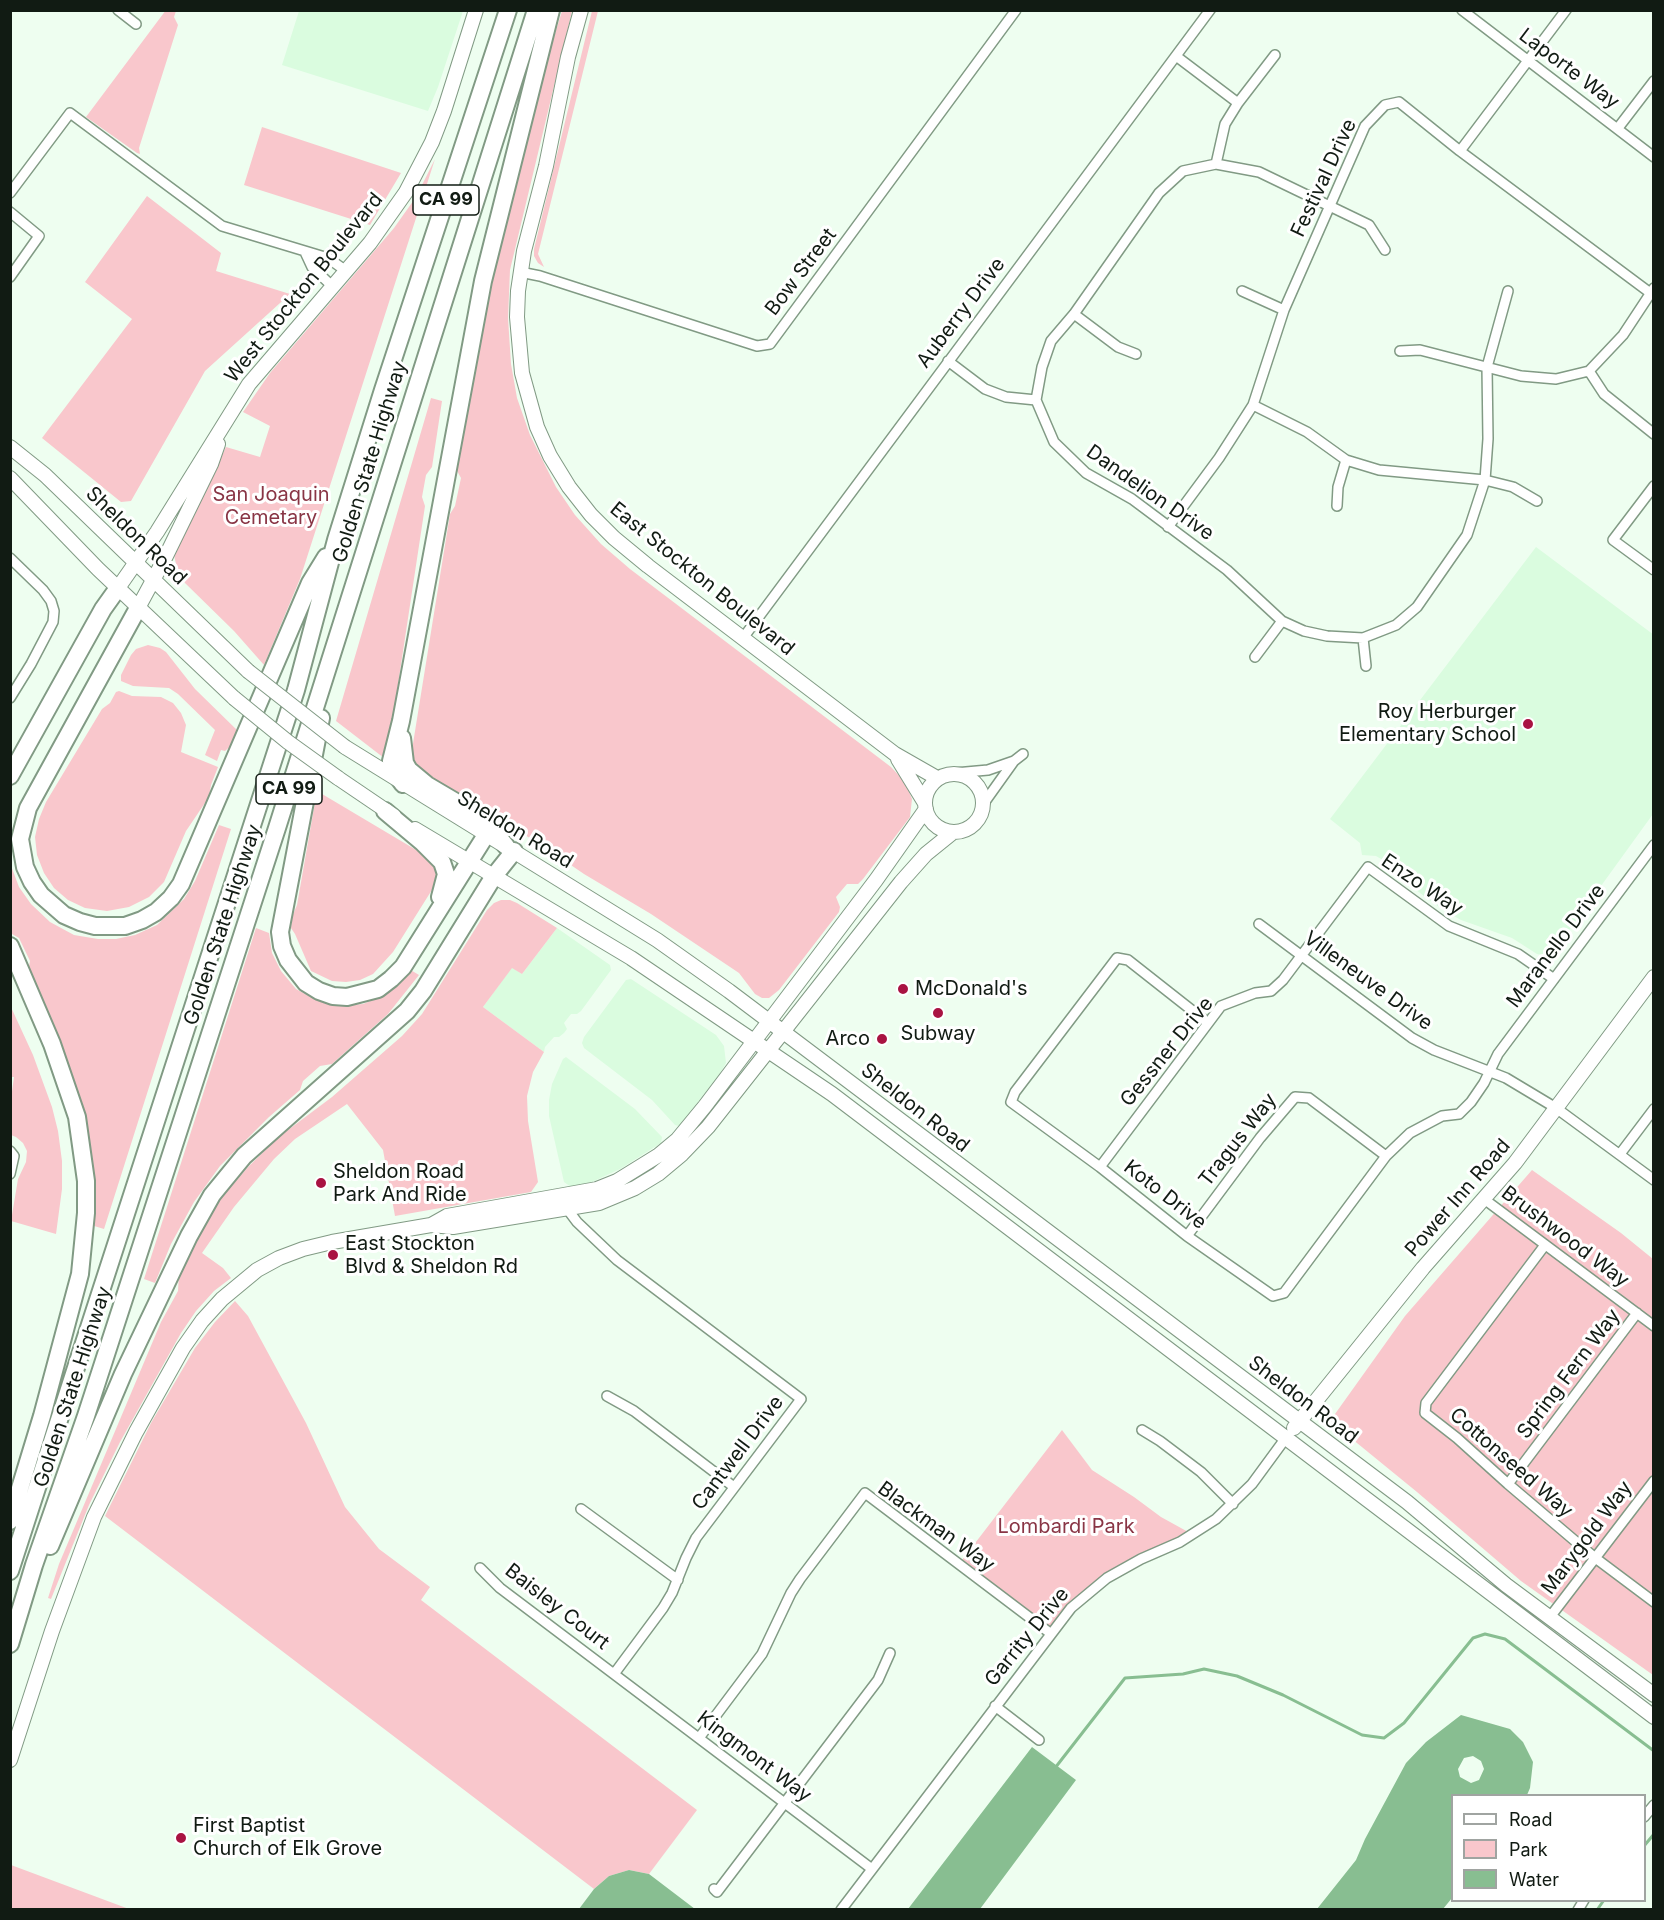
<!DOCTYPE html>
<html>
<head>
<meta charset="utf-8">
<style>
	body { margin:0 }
	#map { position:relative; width:1664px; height:1920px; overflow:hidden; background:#eefef0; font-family:Inter,sans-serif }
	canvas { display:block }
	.frame { position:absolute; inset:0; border:12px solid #111b13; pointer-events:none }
	.legend { position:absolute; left:1451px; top:1794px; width:195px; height:108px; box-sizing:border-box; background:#fff; border:2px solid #a0a4a1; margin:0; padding:8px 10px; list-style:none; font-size:18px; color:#111b13 }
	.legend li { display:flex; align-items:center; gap:12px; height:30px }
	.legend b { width:30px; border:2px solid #a0a4a1 }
</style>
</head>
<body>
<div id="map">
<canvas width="1664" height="1920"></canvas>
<div class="frame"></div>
<ul class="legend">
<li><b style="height:8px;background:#fff"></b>Road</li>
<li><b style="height:16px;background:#f9c7cc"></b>Park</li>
<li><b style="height:16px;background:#88be91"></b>Water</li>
</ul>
</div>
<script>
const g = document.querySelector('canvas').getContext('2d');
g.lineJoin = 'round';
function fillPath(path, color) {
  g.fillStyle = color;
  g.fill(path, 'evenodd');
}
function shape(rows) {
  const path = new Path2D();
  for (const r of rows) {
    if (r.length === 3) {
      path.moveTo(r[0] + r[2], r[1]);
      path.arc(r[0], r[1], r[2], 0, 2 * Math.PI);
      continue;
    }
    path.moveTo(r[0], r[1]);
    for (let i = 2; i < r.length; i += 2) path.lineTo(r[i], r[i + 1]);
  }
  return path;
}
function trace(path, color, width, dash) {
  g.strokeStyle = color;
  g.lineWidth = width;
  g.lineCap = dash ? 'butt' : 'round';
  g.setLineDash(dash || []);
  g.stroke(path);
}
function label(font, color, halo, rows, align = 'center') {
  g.font = font + ' Inter,sans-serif';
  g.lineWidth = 6;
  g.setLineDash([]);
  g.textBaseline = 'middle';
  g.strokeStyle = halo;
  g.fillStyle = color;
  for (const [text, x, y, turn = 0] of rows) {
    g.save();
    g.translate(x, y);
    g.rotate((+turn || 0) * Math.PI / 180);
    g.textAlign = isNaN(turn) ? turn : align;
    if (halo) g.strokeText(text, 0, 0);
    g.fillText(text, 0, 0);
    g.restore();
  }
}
fillPath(shape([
	[299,11,299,10,463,11,438,87,428,111,282,65],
	[1536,547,1654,635,1653,814,1554,951,1546,956,1537,954,1512,938,1461,920,1443,910,1389,870,1383,860,1376,856,1362,855,1360,843,1330,819],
	[557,928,610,965,611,970,581,1011,577,1014,571,1014,564,1023,567,1029,564,1033,559,1037,554,1037,545,1047,544,1052,483,1007,512,967,522,974],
	[631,979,716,1035,724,1046,726,1063,719,1075,679,1126,675,1125,652,1100,584,1048,582,1043,584,1037,626,980],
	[566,1057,635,1109,662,1137,661,1143,620,1169,592,1182,571,1187,564,1182,549,1116,549,1100,552,1084,563,1059]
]), '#dafcdf');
fillPath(shape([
	[166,10,176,11,174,17,178,25,139,148,140,154,137,153,86,117],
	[562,11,572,11,510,270,508,318,511,364,517,398,530,435,556,487,575,515,601,544,630,569,891,767,905,782,912,799,910,817,863,879,858,884,847,884,836,897,840,907,839,912,779,990,769,998,762,998,755,994,739,973,651,914,584,874,543,846,421,772,415,767,411,756,450,514,455,506,461,478,456,469,480,324,525,132],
	[592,11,598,11,538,254,544,267,538,263,534,256,534,249],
	[262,127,401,173,370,225,244,185],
	[435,159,300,579,264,665,234,631,185,583,178,573,174,555,178,545,226,447,260,457,270,426,243,412,270,373,394,228,416,197],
	[147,196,221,253,216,271,290,294,205,371,131,501,121,502,42,438,132,319,85,282],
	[431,398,442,401,432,467,426,475,422,497,425,506,387,757,384,758,336,721],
	[148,645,160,648,166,652,195,689,238,731,233,744,225,751,221,750,217,761,205,755,215,730,178,694,169,688,133,686,121,681,121,675,131,655,136,649],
	[119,691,132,696,161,697,173,703,181,713,186,725,181,752,218,767,211,785,209,797,186,831,164,882,149,897,129,907,107,911,85,908,68,900,54,888,44,873,37,855,35,837,39,819,46,802,102,709,110,703,116,692],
	[317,791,428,857,436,867,438,874,435,885,393,952,373,974,360,980,346,982,332,981,311,971,295,934,291,928,292,917,297,905],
	[219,825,231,829,104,1229,91,1225,93,1190,28,972,30,961,19,938,12,934,11,928,10,863,19,887,31,904,50,922,74,935,98,939,116,939,135,935,157,925,184,899,195,881],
	[501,900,510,900,517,903,557,928,522,974,512,968,483,1007,544,1052,533,1072,527,1096,528,1121,538,1182,531,1192,395,1216,383,1150,347,1104,295,1139,274,1159,234,1207,202,1253,223,1268,231,1278,214,1291,196,1311,181,1333,120,1442,89,1505,51,1599,48,1598,59,1564,113,1436,161,1322,178,1291,179,1273,199,1234,221,1198,249,1166,280,1136,332,1097,402,1036,422,1014,487,910,494,903],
	[256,928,269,933,272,953,281,971,296,989,316,1000,339,1006,363,1004,383,996,398,984,409,969,419,975,388,1014,332,1064,320,1066,303,1081,300,1090,269,1117,220,1166,194,1202,171,1244,155,1283,144,1279],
	[10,1005,33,1055,52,1107,58,1131,62,1161,62,1189,56,1234,11,1221,18,1179,26,1162,27,1151,23,1143,16,1137,11,1135,10,1106,14,1077,11,1077],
	[1532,1170,1621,1233,1653,1259,1653,1675,1521,1581,1417,1492,1330,1421,1405,1316],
	[235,1301,248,1316,306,1423,345,1507,379,1549,430,1587,421,1600,697,1810,649,1874,629,1870,609,1876,594,1889,105,1516,151,1423,195,1348,215,1322],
	[1062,1430,1092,1470,1134,1497,1161,1517,1190,1533,1116,1568,1092,1584,1058,1616,1050,1633,959,1564],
	[10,1865,11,1865,129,1909,11,1909]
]), '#f9c7cc');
fillPath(shape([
	[1461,1715,1510,1729,1523,1742,1533,1762,1530,1788,1527,1795,1452,1796,1452,1898,1443,1909,1317,1909,1356,1860,1365,1839,1406,1763,1426,1742],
	[1473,1756,1481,1761,1484,1769,1479,1780,1471,1783,1460,1777,1458,1769,1464,1758],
	[1032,1747,1076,1780,980,1909,908,1909],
	[629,1870,649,1874,695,1909,579,1909,594,1889,609,1876]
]), '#88be91');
trace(shape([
	[1055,1768,1125,1678,1183,1674,1204,1669,1237,1676,1283,1695,1362,1735,1384,1738,1404,1723,1473,1638,1485,1634,1505,1639,1654,1751],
	[1644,1846,1654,1834],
	[1597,1910,1604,1900]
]), '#88be91', 3);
const street = shape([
	[118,10,136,24],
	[1462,10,1654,157],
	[1176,56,1238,103],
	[1618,128,1654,81],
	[1460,151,1566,10],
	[1216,164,1225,124,1238,103,1275,55],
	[10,193,70,113,222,226,328,258,346,271],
	[10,212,39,236,10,277],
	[1385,250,1369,225,1259,172,1216,164,1183,171,1159,193,1074,314,1051,341,1042,367,1036,400,1054,442,1086,473,1132,499,1227,570,1282,621,1304,631,1327,636,1363,638,1396,625,1417,607,1467,535,1485,480,1488,439,1487,367,1508,291],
	[305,252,312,267,332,286],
	[520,272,540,276,757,346,770,344,1016,10],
	[1242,291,1284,310],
	[1074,314,1118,347,1136,354],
	[1400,351,1420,350,1521,376,1556,379,1589,371,1623,335,1654,288],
	[948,361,985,389,1006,397,1036,400],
	[1589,371,1604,394,1654,434],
	[1253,405,1307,432,1346,460,1379,470,1485,480,1513,487,1537,501],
	[1654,486,1613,540,1654,570],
	[1337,506,1338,487,1346,460],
	[1168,527,1219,458,1253,405,1284,310,1365,126,1385,105,1399,102,1460,151,1649,292],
	[10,558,43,590,51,601,54,611,53,622,31,664,10,698],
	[743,638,1210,10],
	[1363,638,1366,666],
	[1255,657,1282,621],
	[955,773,988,770,1014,761],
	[984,803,1014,761,1023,754],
	[1259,924,1412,1038,1434,1050,1506,1078,1556,1108,1654,1180],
	[1208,1023,1128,960,1117,958,1015,1092,1011,1102,1100,1167,1187,1236,1273,1296,1284,1293,1386,1156,1410,1133,1442,1116,1459,1114,1471,1102,1484,1083,1498,1054,1654,845],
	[10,1151,14,1156,10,1174],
	[1620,1154,1654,1109],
	[1100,1167,1221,1006,1255,993,1271,991,1283,980,1368,867,1449,926,1518,954,1554,979],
	[1484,1199,1654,1326],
	[565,1206,577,1222,617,1260,801,1399,696,1538,686,1558,672,1593,663,1608,614,1674],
	[1187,1236,1260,1138,1295,1097,1309,1098,1386,1156],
	[1545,1245,1426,1403,1425,1413,1457,1438,1508,1484,1594,1557,1654,1602],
	[607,1396,634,1411,734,1487],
	[1142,1430,1160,1441,1201,1472,1233,1504],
	[1508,1484,1637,1313],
	[581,1509,678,1580],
	[480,1568,500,1588,872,1869],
	[1550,1617,1654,1481],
	[995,1706,1039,1740],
	[699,1738,762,1654,791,1593,800,1579,865,1493,1050,1633],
	[1644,1817,1654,1805],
	[714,1889,717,1892,878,1680,890,1653],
	[841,1910,1071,1608,1107,1578,1141,1559,1180,1542,1216,1519,1252,1484,1285,1439],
	[1578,1910,1584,1900]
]);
const secondary = shape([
	[581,10,568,57,546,166,524,251,518,291,517,317,522,373,537,427,550,456,569,487,591,515,614,538,648,566,895,754,937,778],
	[10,447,45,475,248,671],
	[10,478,98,569,234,698],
	[118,588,157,532,249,384,370,243,406,192,432,142,444,111,476,10],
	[138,608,165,558,211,464,218,444],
	[345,747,657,940,729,991,1407,1502,1506,1585,1654,1695],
	[898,759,925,803],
	[954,803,29],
	[338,778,394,816],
	[415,829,631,958,832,1094,1654,1717],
	[431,1225,447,1216,597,1189,617,1181,659,1155,677,1140,705,1106,876,880,926,809],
	[1294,1428,1423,1268,1515,1163,1654,977],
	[10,1760,52,1631,94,1517,136,1432,183,1348,202,1321,222,1299,257,1270,279,1258,303,1249,332,1242,431,1225,453,1227,599,1203,635,1188,658,1174,682,1154,708,1127,901,882,926,854,952,833]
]);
const highway = shape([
	[138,608,28,808,20,839,25,867,32,882,41,895,64,915,80,922,95,926,125,926,142,920,156,912,171,898,181,884,310,583,326,557],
	[321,718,280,932,282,946,288,960,306,983,319,991,333,996,347,997,378,989,391,979,403,967,486,835],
	[402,738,405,763,409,770,427,785,483,818,506,846],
	[10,776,103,609,118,588],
	[403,784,392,769,391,761,401,721,483,281,551,10],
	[385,811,422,842,442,862,446,874,440,897],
	[10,946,52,1044,77,1117,86,1181,86,1213,80,1274,42,1416,10,1521],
	[50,1546,123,1374,189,1236,212,1195,244,1156,407,1011,423,991,494,876,514,851],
	[10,1571,296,690,336,540,383,390,508,10],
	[10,1644,34,1565,86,1416,277,828,536,10]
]);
trace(street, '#819a84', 12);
trace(secondary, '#819a84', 16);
trace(highway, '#819a84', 20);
trace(street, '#fff', 9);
trace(secondary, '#fff', 14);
trace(highway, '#fff', 16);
const secondaryBridge = shape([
	[248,671,345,747],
	[234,698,288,742,338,778]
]);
trace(secondaryBridge, '#819a84', 16, []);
trace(secondaryBridge, '#fff', 14);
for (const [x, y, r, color] of [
	[1528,724,6,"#a91342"],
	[903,989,6,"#a91342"],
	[938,1013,6,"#a91342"],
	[882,1039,6,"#a91342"],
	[321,1183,6,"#a91342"],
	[333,1255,6,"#a91342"],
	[181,1838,6,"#a91342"]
]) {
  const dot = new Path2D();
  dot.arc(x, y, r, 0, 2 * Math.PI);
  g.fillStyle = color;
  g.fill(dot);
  trace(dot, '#fff', 2);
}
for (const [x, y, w] of [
	[446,200,66],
	[289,789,66]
]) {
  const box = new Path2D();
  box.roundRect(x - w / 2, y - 15, w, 30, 4.5);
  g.fillStyle = '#fff';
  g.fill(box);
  trace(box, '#111b13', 1.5);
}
label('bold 18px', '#111b13', null, [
	["CA 99",446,200],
	["CA 99",289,789]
]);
label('20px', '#111b13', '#fff', [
	["Laporte Way",1569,69,37],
	["Festival Drive",1324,178,-65],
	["Bow Street",801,272,-53],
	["West Stockton Boulevard",304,288,-51],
	["Auberry Drive",961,313,-53],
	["Golden State Highway",370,462,-73],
	["Dandelion Drive",1150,493,35],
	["Sheldon Road",136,536,44],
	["East Stockton Boulevard",702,579,39],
	["Sheldon Road",515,830,31],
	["Enzo Way",1422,885,34],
	["Golden State Highway",223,925,-72],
	["Maranello Drive",1556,946,-53],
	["Villeneuve Drive",1368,981,36],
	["Gessner Drive",1167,1052,-51],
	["Sheldon Road",915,1108,38],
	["Tragus Way",1238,1140,-52],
	["Koto Drive",1165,1195,38],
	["Power Inn Road",1458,1198,-49],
	["Brushwood Way",1565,1237,37],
	["Spring Fern Way",1569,1374,-53],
	["Golden State Highway",73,1387,-72],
	["Sheldon Road",1303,1400,37],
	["Cantwell Drive",738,1453,-53],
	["Cottonseed Way",1511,1463,41],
	["Blackman Way",936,1527,36],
	["Marygold Way",1587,1538,-53],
	["Baisley Court",557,1607,38],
	["Garrity Drive",1027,1637,-51],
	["Kingmont Way",754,1757,37]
]);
label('20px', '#893545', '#fff', [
	["San Joaquin",271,495],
	["Cemetary",271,518],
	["Lombardi Park",1066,1527]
]);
label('20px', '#111b13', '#fff', [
	["Roy Herburger",1516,712,"right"],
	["Elementary School",1516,735,"right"],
	["McDonald's",915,989],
	["Subway",938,1034,"center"],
	["Arco",870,1039,"right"],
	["Sheldon Road",333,1172],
	["Park And Ride",333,1195],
	["East Stockton",345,1244],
	["Blvd & Sheldon Rd",345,1267],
	["First Baptist",193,1826],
	["Church of Elk Grove",193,1849]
], 'left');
</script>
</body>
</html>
